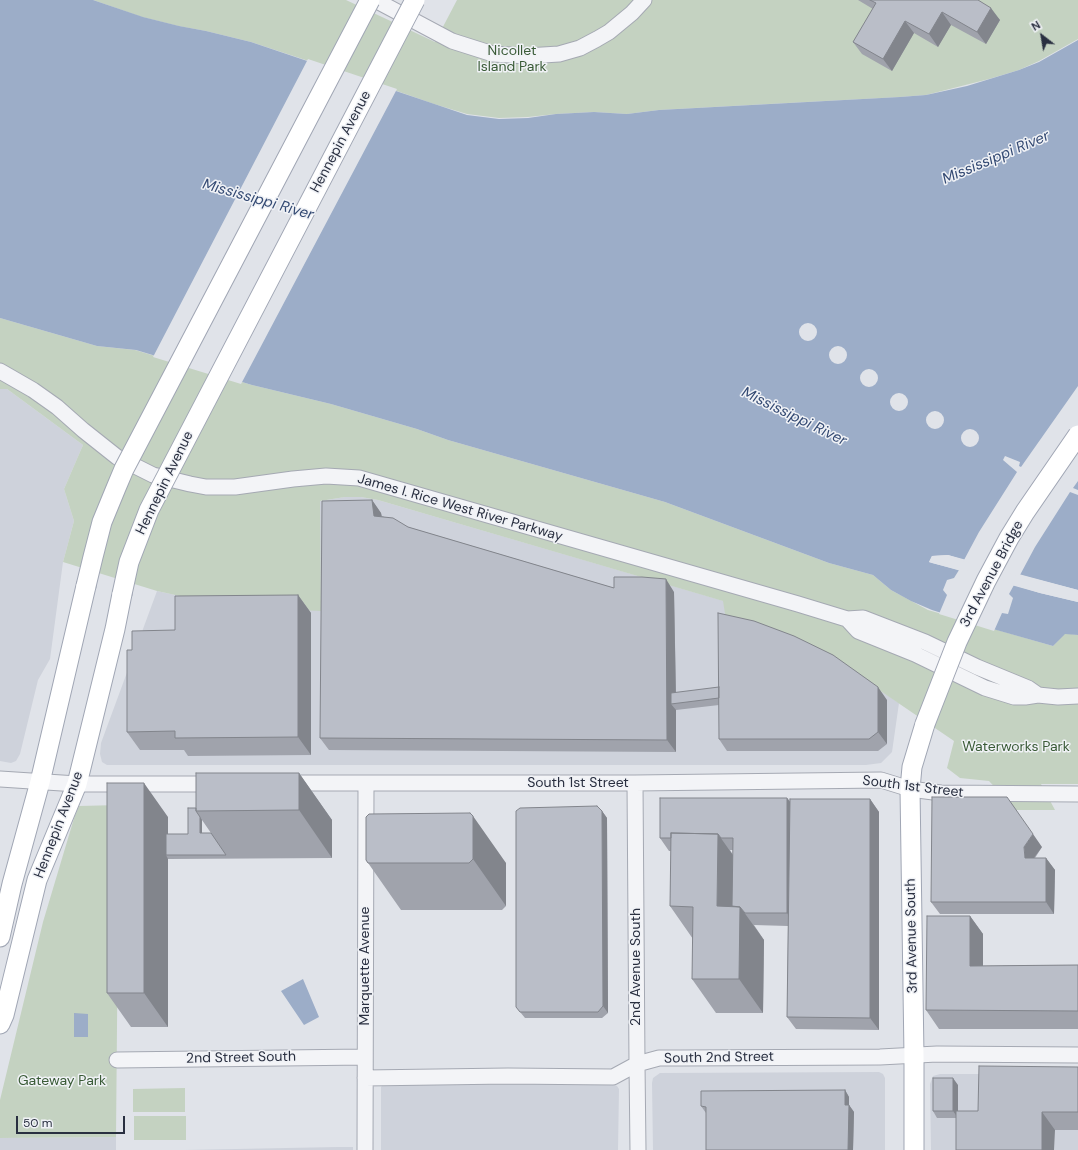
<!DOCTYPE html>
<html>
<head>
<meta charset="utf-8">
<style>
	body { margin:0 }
	#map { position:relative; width:1078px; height:1150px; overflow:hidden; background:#e0e3e9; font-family:"DM Sans",sans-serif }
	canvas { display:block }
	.north { position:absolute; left:1022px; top:16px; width:40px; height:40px; -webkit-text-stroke:3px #f0f2f6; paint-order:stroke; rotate:329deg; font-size:11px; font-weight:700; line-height:16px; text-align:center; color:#292f40 }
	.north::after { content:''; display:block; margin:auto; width:14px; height:18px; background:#292f40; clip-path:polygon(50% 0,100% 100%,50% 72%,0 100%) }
	.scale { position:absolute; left:16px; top:1116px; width:109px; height:18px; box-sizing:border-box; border:2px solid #292f40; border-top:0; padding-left:5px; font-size:12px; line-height:14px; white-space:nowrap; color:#292f40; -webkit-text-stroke:3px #f0f2f6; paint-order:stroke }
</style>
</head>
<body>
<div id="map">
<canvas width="1078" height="1150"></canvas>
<div class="north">N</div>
<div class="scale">50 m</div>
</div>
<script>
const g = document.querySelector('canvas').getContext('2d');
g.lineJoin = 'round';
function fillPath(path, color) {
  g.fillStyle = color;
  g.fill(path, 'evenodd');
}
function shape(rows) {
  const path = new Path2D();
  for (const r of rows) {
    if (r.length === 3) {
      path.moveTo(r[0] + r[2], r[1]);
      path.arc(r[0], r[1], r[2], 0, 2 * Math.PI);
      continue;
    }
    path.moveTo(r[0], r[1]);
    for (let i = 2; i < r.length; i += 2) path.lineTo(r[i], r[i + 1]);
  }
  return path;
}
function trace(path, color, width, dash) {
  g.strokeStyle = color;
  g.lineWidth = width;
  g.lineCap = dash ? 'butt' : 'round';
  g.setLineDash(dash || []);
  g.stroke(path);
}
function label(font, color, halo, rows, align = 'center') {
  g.font = font + ' "DM Sans",sans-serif';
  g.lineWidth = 3;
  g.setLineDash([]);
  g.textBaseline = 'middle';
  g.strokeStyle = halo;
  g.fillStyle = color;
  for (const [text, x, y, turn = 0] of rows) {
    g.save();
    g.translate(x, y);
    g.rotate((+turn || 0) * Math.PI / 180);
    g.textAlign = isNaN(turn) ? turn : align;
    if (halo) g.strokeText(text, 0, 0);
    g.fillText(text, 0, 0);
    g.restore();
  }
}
fillPath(shape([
	[0,389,7,389,83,445,64,489,74,521,63,562,50,659,38,680,20,754,16,761,11,763,0,761],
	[345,497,361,497,378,500,724,601,841,664,899,703,892,752,881,763,866,765,107,765,102,762,100,754,101,743,157,591,230,607,320,501],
	[879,1072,883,1074,885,1078,885,1150,653,1150,652,1083,653,1078,660,1073],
	[940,1074,1078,1074,1078,1150,931,1150,930,1084,933,1076],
	[386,1084,613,1084,617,1086,619,1089,618,1150,381,1150,381,1087,383,1085],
	[116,1137,116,1150,0,1150,0,1138],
	[337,1147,353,1147,353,1150,185,1150]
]), '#ced2db');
fillPath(shape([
	[93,0,346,0,435,42,457,0,1078,0,1078,39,1039,61,1019,70,989,79,926,95,900,97,695,108,659,110,627,114,594,112,556,114,528,117,499,118,467,114,434,104,351,75,251,42,206,31,178,26,142,17],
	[0,318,97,346,135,350,252,385,331,404,417,429,448,440,665,502,829,563,873,575,891,590,928,610,1053,646,1065,633,1078,635,1078,784,1041,784,1055,810,1016,810,989,781,960,778,947,768,954,741,841,664,726,620,723,601,378,500,361,497,345,497,320,501,321,611,230,607,157,591,63,562,74,521,64,489,83,445,7,389,0,389],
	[119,805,116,1137,0,1138,0,1100,43,922,75,815,79,806],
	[185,1088,185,1112,133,1112,133,1089],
	[134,1116,186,1116,186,1140,134,1140]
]), '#c4d2c1');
fillPath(shape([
	[0,0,93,0,143,17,179,26,206,31,251,42,467,115,499,119,528,118,556,114,594,112,627,114,659,110,900,97,926,95,967,86,1019,70,1039,62,1078,40,1078,590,948,555,932,556,929,562,1040,593,1078,602,1078,635,1065,634,1053,646,993,629,932,610,911,601,891,590,873,575,829,563,665,502,448,440,417,429,331,404,252,385,136,350,97,346,0,318],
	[303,979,319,1017,304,1025,281,991],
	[74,1013,88,1014,88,1037,74,1037]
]), '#9cadc8');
fillPath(shape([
	[308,59,397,89,241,384,153,357],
	[808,332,9],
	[838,355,9],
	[869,378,9],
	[1078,386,1078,481,1073,488,1078,490,1078,495,1070,492,1035,547,1020,575,1078,590,1078,592,948,557,933,558,932,561,946,564,1040,591,1078,600,1078,602,1040,593,1014,585,1009,594,1013,598,1008,614,1002,613,994,631,939,614,947,595,943,590,947,580,954,578,959,570,932,563,929,562,932,556,948,555,964,560,979,532,1017,472,1003,460,1005,456,1020,462,1019,466,1021,467],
	[899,402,9],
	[935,420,9],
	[970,438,9]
]), '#e0e3e9');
const minor = shape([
	[375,0,452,41,493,54,527,56,559,54,580,48,597,39,609,32,632,13,644,0],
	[0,371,33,390,57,407,83,430,117,457,153,475,190,484,206,487,235,487,293,479,326,476,359,478,798,604,847,619,863,618,925,642,977,667,1028,688,1038,695],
	[847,619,858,631,915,654,985,688,1014,697,1025,697,1038,695,1058,697,1078,696],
	[0,779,77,784,215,784],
	[287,783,635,783,881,780,910,789,941,793,1078,794],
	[635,783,637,1064,638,1150],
	[117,1060,365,1057],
	[365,1078,508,1076,613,1077,637,1064,659,1058,681,1058,880,1057,937,1054,1078,1055],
	[365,1150,366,783]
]);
const major = shape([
	[0,937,12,884,40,782,86,586],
	[0,1024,4,1015,37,880,77,784,115,629,122,594],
	[914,1150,914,1056,910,789,912,767,925,724]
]);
trace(minor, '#a5a9b3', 17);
trace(major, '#a0a6b4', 21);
trace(minor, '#f3f4f7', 15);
trace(major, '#fff', 19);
const majorBridge = shape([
	[86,586,93,557,102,522,116,488,124,469,370,0],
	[122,594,129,562,149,510,415,0],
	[925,724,957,642,986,581,1009,538,1025,512,1078,435]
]);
trace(majorBridge, '#a0a6b4', 21, []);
trace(majorBridge, '#fff', 19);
fillPath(shape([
	[858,0,978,0,1000,20,986,44,951,25,938,47,914,33,892,71,862,54,853,42,873,9],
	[372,500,381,513,382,516,408,527,614,588,674,592,676,693,887,700,887,744,878,751,727,751,719,739,719,705,676,710,676,752,329,750,320,738],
	[298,595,311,613,311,755,188,756,184,750,140,750,127,732,132,650,175,630],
	[299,773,332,820,332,858,168,859,168,1027,131,1027,107,993,168,817,168,834,188,834,196,808],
	[202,820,211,833,202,833],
	[787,798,790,801,870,799,879,812,879,1030,796,1029,787,1017,788,926,754,925,764,940,763,1013,716,1013,692,979,693,939,670,906,671,851,669,851,660,838],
	[730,850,733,850,733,855],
	[602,811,607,818,608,1013,602,1018,525,1018,516,1007],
	[366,817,506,863,506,906,502,910,401,910,366,860],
	[1042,847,1035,858,1046,858,1055,870,1054,914,940,914,931,902],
	[970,916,983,934,983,966,1078,965,1078,1029,939,1029,926,1010],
	[1078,1067,1078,1130,1055,1130,956,1118,937,1118,933,1111,958,1085,958,1111,978,1111],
	[845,1090,849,1097,849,1105,854,1112,853,1150,706,1150,706,1113,701,1106]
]), '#a0a3ac');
fillPath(shape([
	[991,8,1000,20,986,44,977,32],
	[942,12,951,25,938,47,929,34],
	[905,21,914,33,892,71,883,59],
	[372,500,381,513,383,528,374,516],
	[666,579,674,592,676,703,671,704,676,710,676,752,667,740],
	[298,595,311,613,311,755,298,737],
	[878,687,887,700,887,744,878,732],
	[299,773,332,820,332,858,299,810],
	[144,783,168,817,168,855,166,855,168,859,168,1027,144,993],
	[787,798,796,810,795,926,787,913],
	[870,799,879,812,879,1030,870,1018],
	[602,811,607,818,608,1013,603,1006],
	[473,816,506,863,506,906,473,859],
	[200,817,202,820,202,837,200,833],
	[718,834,742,868,741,908,764,940,763,1013,739,979,717,906],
	[1033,834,1042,847,1033,859,1025,858,1024,847],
	[1046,858,1055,870,1054,914,1046,902],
	[970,916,983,934,983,985,970,966],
	[953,1078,958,1085,958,1118,953,1111],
	[845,1090,849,1097,849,1108,849,1105,854,1112,853,1150,848,1150,845,1105],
	[1042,1112,1055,1130,1054,1150,1042,1150]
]), '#82858c');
const building = shape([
	[870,0,978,0,991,8,977,32,942,12,929,34,905,21,883,59,853,42,876,3,870,0],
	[372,500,374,516,393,518,408,527,614,588,614,577,642,577,666,579,667,740,320,738,322,501,372,500],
	[298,595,298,737,175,738,175,731,127,732,127,650,132,650,132,631,175,630,175,596,298,595],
	[718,613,754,621,794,636,833,655,878,687,878,732,869,739,719,739,718,613],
	[719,687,719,698,671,704,671,693,719,687],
	[196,773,299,773,299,810,196,811,196,773],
	[107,783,144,783,144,993,107,993,107,783],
	[932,797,1007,797,1033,834,1024,847,1025,858,1046,858,1046,902,931,902,932,797],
	[660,798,787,798,787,913,745,913,740,907,732,906,733,838,721,838,718,834,671,833,671,838,660,838,660,798],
	[790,799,870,799,870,1018,787,1017,790,799],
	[597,806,602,811,603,1006,598,1012,520,1012,516,1007,516,811,520,808,597,806],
	[188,808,196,808,196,811,200,817,200,833,211,833,226,855,166,855,166,834,188,834,188,808],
	[470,813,473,816,473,859,469,863,368,863,366,860,366,817,369,814,470,813],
	[671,833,718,834,717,906,740,907,739,979,692,979,693,907,670,906,671,833],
	[927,916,970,916,970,966,1078,965,1078,1011,926,1010,927,916],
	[979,1066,1078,1067,1078,1112,1042,1112,1042,1150,956,1150,956,1111,978,1111,979,1066],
	[933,1078,953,1078,953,1111,933,1111,933,1078],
	[845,1090,845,1105,849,1105,848,1150,706,1150,706,1107,701,1106,701,1091,845,1090]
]);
fillPath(building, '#babec8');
trace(building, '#82858c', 1);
label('14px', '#3a5b37', '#f0f2f6', [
	["Nicollet",512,51],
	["Island Park",512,67],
	["Waterworks Park",1016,747],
	["Gateway Park",62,1081]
]);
label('14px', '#292f40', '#f0f2f6', [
	["Hennepin Avenue",341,142,-62],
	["Hennepin Avenue",165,483,-64],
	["James I. Rice West River Parkway",460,508,16],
	["3rd Avenue Bridge",992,574,-62],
	["South 1st Street",578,783],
	["South 1st Street",913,787,7],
	["Hennepin Avenue",59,825,-69],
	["3rd Avenue South",912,936,-91],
	["Marquette Avenue",365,966,-90],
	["2nd Avenue South",636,967,-90],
	["2nd Street South",241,1058,-1],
	["South 2nd Street",719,1058,-1]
]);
label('italic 15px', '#344a73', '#f0f2f6', [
	["Mississippi River",996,158,-23],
	["Mississippi River",258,200,16],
	["Mississippi River",794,417,26]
]);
</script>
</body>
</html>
